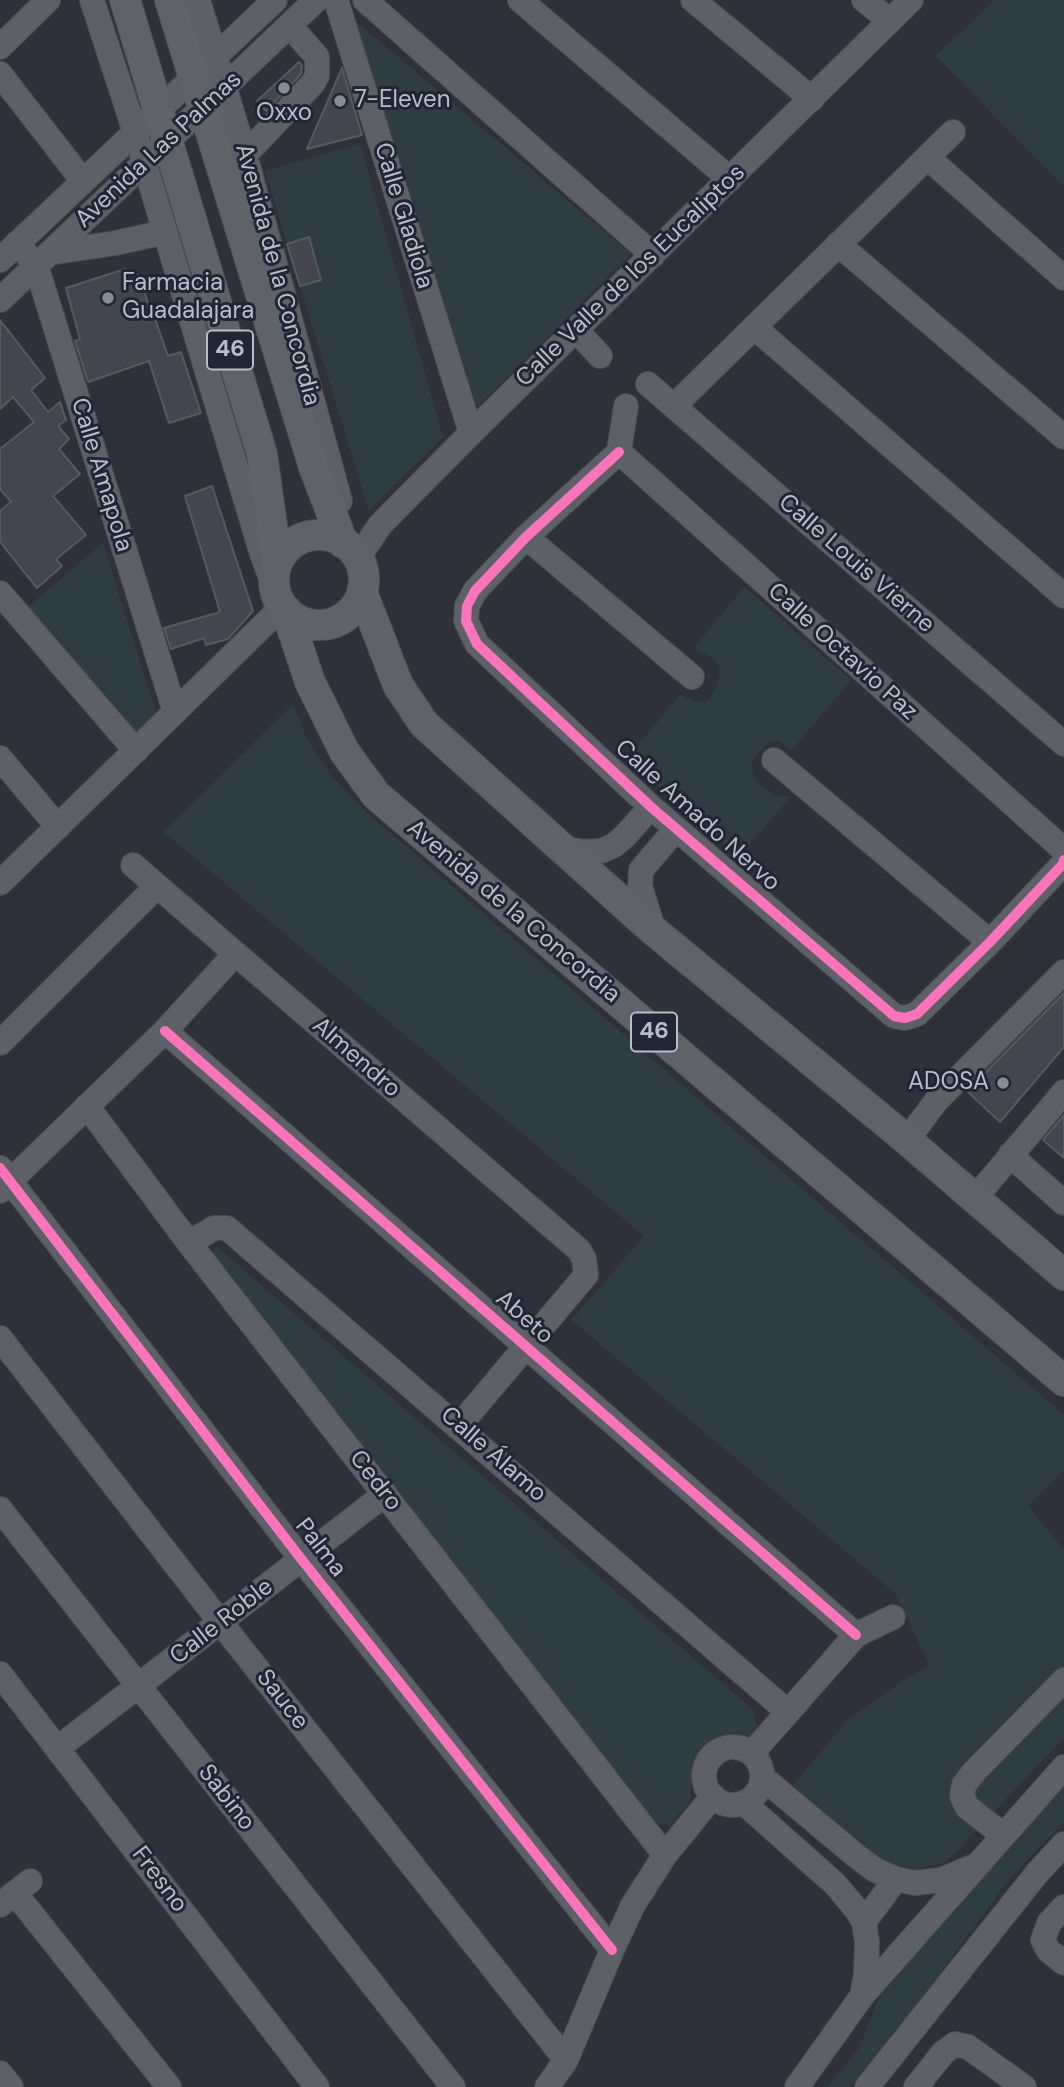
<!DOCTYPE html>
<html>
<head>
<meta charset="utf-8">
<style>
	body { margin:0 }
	canvas { display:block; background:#2e313a }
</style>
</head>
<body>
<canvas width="1064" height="2087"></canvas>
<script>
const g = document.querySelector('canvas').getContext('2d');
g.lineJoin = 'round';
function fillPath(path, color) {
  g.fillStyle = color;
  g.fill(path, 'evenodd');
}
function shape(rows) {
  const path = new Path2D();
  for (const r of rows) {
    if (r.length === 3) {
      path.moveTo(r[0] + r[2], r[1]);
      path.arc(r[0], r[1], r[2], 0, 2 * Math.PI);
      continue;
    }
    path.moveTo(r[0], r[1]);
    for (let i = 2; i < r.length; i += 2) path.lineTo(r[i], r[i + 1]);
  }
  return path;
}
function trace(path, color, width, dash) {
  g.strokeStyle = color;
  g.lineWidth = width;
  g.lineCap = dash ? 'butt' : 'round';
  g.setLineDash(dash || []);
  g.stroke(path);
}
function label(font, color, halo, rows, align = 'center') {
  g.font = font + ' "DM Sans",sans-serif';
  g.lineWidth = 6;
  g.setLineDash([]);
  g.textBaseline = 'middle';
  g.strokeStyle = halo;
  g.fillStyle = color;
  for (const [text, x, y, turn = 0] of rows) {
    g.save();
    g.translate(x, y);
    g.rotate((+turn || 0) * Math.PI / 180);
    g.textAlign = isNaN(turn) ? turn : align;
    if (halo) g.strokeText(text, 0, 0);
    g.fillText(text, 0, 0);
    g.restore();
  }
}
fillPath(shape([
	[995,0,1064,0,1064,187,936,56],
	[353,19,631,254,477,407],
	[360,144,443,437,369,511,265,171],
	[103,543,157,717,133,737,26,609],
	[744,587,851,680,791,751,780,741,769,742,752,760,753,774,762,788,775,795,791,796,739,857,626,759,680,695,696,702,710,699,717,685,720,669,715,660,705,653,693,649],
	[293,704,307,740,331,776,366,812,1064,1415,1064,1471,1028,1506,1064,1550,1064,1738,946,1862,919,1869,890,1864,854,1845,793,1785,848,1720,902,1681,930,1666,895,1593,572,1320,644,1236,164,832],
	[216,1246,753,1710,759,1737,719,1744,692,1774,690,1801,671,1823,656,1826,208,1259],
	[1064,1785,1064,1822,1009,1879,937,1978,850,2087,828,2087,859,2048,881,1993]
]), '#2f3d42');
const building = shape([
	[299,62,302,65,301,74,266,111,257,101,299,62],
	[342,68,362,135,307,149,342,68],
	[309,237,321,280,300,286,287,244,309,237],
	[125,269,140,276,152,317,154,316,168,356,181,352,201,413,169,423,149,361,88,382,75,341,80,339,66,288,125,269],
	[0,320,45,378,31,390,48,412,60,402,66,420,58,426,69,439,59,449,80,474,53,496,86,535,56,559,62,566,37,588,0,542,0,511,11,502,0,489,0,449,34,422,13,397,0,409,0,320],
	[212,486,253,611,228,639,206,645,204,638,171,649,164,628,220,612,185,496,212,486],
	[1064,993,1064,1047,1000,1122,967,1091,1064,993],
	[1064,1115,1064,1158,1043,1140,1064,1115]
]);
fillPath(building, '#43464e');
trace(building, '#575961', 2);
const minor = shape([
	[92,0,135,132,262,554,274,586],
	[198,0,245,155,340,501],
	[336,0,471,433],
	[365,0,653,255],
	[520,0,730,179],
	[693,0,812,99],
	[864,0,890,21],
	[0,47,48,0],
	[0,74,83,181],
	[245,155,313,83,317,76,317,57,290,26],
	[928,158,1064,278],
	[17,243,36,265,175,712],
	[838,244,1064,437],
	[49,253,116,243,165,232],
	[0,260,275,0],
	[0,300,316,0],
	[754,327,1064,596],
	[576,330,600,356],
	[648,384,1064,744],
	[674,406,953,132],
	[619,452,526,537,475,591,467,606,466,621,477,644,651,807,894,1016,905,1018,917,1014,990,942,1063,864,1064,860],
	[619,452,1063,849,1064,852],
	[619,452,626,406],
	[526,537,692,677],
	[358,558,380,525,471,433,911,0],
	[0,593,136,751],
	[0,758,58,827],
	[774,760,990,942],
	[559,847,583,852,601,851,613,846,624,837,651,807],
	[133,865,579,1250,584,1259,586,1275,459,1426],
	[0,883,282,607],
	[654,931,640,886,641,870,676,829],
	[165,1031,856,1635],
	[0,1043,156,887],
	[87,1106,189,1243,665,1855],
	[907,1140,937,1100,1064,972],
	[1010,1155,1064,1203],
	[0,1168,302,1560,612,1950],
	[0,1191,165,1031,235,954],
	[976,1197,1064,1092],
	[189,1243,214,1228,227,1228,788,1712],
	[0,1338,221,1623,566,2060],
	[0,1509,453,2087],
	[0,1674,317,2087],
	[733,1776,29],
	[58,1748,385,1494],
	[752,1753,856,1635,893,1617],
	[762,1777,855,1855,875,1870,896,1879,915,1883,941,1880,972,1867],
	[744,1803,835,1884,856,1909,864,1922,867,1942,866,1974,862,1996],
	[1003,1835,967,1807,962,1796,964,1785,973,1773,1064,1680],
	[15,1893,169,2087],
	[0,1905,30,1881],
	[1064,1907,1049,1923,1043,1940,1048,1950,1064,1963],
	[864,1922,896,1879],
	[0,2073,11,2087],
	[547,2087,566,2060,612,1950,633,1905,665,1855,713,1796],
	[797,2087,862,1996,1064,1767],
	[867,2087,1038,1872,1064,1844],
	[916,2087,943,2053,955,2044,968,2047,1024,2087]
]);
const major = shape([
	[125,0,262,454,277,562],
	[170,0,314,467,343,543],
	[319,580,45],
	[362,592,398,685,424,724,654,931,907,1140,1064,1275],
	[286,610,310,682,322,706,344,751,376,795,1064,1381]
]);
trace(minor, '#4a4c52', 26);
trace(major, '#4c4e56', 32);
trace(minor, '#5e6067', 24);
trace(major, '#606269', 30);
trace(shape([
	[619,452,526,537,475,591,467,606,466,621,477,644,651,807,894,1016,905,1018,917,1014,990,942,1063,864,1064,860],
	[165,1031,856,1635],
	[0,1168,302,1560,612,1950]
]), '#fb73b8', 10);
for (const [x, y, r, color] of [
	[284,88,7,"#898c97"],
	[340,101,7,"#898c97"],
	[108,298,7,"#898c97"],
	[1003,1083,7,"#898c97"]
]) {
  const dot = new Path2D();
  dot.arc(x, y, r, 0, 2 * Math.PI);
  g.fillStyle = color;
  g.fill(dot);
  trace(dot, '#222634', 2.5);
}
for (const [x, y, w] of [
	[230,350,46],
	[654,1032,46]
]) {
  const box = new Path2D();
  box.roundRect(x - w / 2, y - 19.5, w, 39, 5);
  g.fillStyle = '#222634';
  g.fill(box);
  trace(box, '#babdc9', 2);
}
label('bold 23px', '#babdc9', null, [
	["46",230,350],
	["46",654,1032]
]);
label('24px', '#babdc9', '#222634', [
	["7-Eleven",354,101],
	["Oxxo",284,114,"center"],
	["Farmacia",122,284],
	["Guadalajara",122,312],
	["ADOSA",989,1083,"right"]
], 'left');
label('24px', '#babdc9', '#222634', [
	["Avenida Las Palmas",159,150,-43],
	["Calle Gladiola",403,216,73],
	["Avenida de la Concordia",277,275,75],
	["Calle Valle de los Eucaliptos",631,276,-44],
	["Calle Amapola",101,475,73],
	["Calle Louis Vierne",856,564,41],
	["Calle Octavio Paz",842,652,42],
	["Calle Amado Nervo",697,816,42],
	["Avenida de la Concordia",513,912,40],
	["Almendro",356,1058,41],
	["Abeto",524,1318,41],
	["Calle Álamo",493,1455,41],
	["Cedro",375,1481,52],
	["Palma",320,1548,52],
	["Calle Roble",222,1622,-38],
	["Sauce",282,1700,52],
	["Sabino",226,1798,52],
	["Fresno",159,1880,53]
]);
</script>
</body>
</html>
